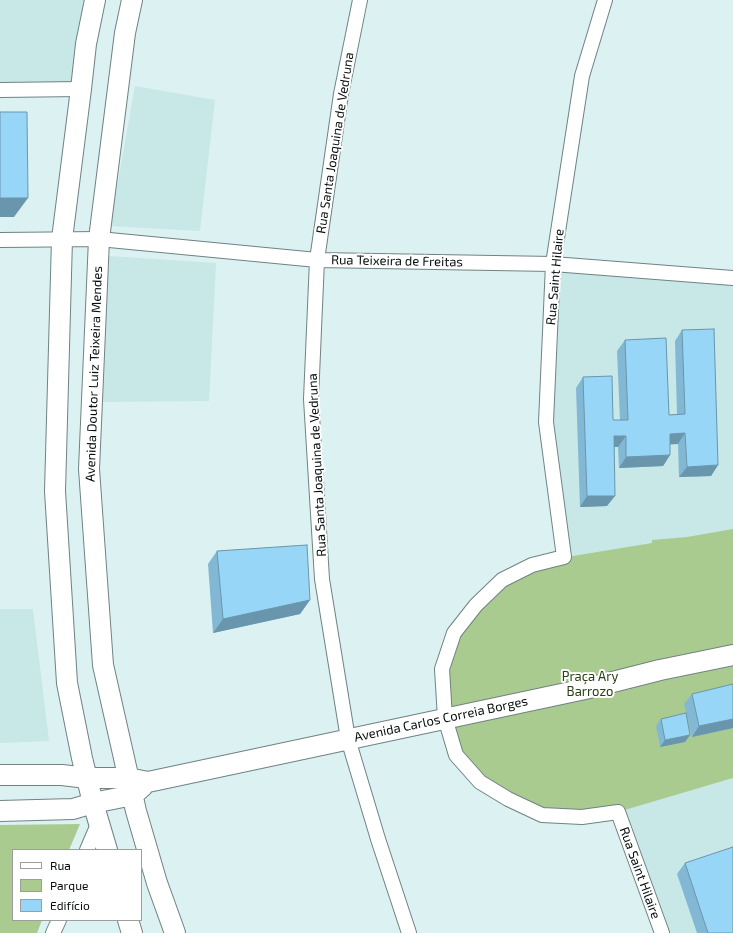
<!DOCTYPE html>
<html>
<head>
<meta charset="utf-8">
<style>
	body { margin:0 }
	#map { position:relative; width:733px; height:933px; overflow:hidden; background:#dcf1f1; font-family:"Exo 2",sans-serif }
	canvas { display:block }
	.legend { position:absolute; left:12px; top:849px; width:130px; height:72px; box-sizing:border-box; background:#fff; border:1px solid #9c9e9e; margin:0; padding:5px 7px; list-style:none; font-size:12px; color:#070d0d }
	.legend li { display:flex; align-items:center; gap:8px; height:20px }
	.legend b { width:20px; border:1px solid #9c9e9e }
</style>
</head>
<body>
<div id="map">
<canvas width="733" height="933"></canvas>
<ul class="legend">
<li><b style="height:5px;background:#fff"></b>Rua</li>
<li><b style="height:11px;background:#aacb8f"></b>Parque</li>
<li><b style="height:11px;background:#97d6f7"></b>Edifício</li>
</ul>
</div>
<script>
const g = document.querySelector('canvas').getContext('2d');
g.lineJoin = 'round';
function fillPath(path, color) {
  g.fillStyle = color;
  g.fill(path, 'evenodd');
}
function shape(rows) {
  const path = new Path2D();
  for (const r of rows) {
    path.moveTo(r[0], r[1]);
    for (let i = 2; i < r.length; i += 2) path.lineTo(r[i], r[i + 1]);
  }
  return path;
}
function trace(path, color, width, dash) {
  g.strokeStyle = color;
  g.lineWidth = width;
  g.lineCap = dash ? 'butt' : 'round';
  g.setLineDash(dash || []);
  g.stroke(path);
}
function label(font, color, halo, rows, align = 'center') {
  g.font = font + ' "Exo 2",sans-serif';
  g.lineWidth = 4;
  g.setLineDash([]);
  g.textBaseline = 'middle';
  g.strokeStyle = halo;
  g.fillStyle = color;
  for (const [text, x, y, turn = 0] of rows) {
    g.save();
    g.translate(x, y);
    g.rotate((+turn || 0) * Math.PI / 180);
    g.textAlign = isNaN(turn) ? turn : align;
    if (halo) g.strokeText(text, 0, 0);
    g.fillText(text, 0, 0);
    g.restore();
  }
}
fillPath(shape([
	[0,0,92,0,81,89,0,90],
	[135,86,215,100,200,231,110,226],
	[109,256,216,263,209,401,101,402],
	[553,264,733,278,733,656,581,690,546,422],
	[0,609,33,609,49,741,0,743],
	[733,778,733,933,662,933,618,812]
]), '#c8e7e7');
fillPath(shape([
	[733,529,733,778,618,812,542,815,508,799,456,755,442,669,454,633,502,580,561,558,652,543,652,540,687,537],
	[80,824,69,850,13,850,13,920,42,920,37,933,0,933,0,825]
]), '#aacb8f');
const street = shape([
	[360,0,341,94,317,260,311,399,322,579,348,739,378,839,409,933],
	[605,0,582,76,553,264,546,422,564,557,532,565,502,580,476,605,454,633,442,669,445,718,456,755,480,782,508,799,542,815,582,817,618,812,662,933],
	[0,90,81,89],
	[0,240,99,239,317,260,553,264,733,278],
	[87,850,99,822],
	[53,933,59,920]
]);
const secondary = shape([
	[95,0,86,44,81,89,62,239,55,491,67,683,82,758,93,803,107,850],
	[132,0,125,33,99,239,89,469,103,665,136,811,157,883,175,933],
	[0,775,62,775,87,778,128,778,148,782,585,689,660,670,733,655],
	[0,811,73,809,93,803,133,795,143,786],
	[128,920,132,933]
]);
trace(street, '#708283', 16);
trace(secondary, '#708283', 22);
trace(street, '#fff', 14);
trace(secondary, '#fff', 20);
fillPath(shape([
	[682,330,718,465,711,476,679,477,678,444,670,444,670,455,663,466,619,468,618,447,614,447,607,506,580,507,576,388,583,377,613,420,620,420,617,351,625,340,669,415,677,414,675,341],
	[217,551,310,600,300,614,213,633,208,564],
	[733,684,733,728,692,737,684,704,692,694],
	[661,719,690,735,685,742,660,747,656,726],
	[685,863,733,933,697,933,677,874]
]), '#82b8d4');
fillPath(shape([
	[0,198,28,198,14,217,0,217],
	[685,433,678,444,662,445,670,434],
	[614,436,626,436,618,447,606,447],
	[670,455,663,466,619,468,626,457],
	[718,465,711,476,679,477,687,467],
	[587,496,615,496,607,506,580,507],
	[310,600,300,614,213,633,223,619],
	[733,719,733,728,692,737,699,726],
	[690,735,685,742,660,747,665,740]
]), '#6a96ad');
const building = shape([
	[0,112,27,112,28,198,0,198,0,112],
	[714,329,718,465,687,467,685,433,670,434,670,455,626,457,626,436,614,436,615,496,587,496,583,377,612,376,613,420,628,420,625,340,666,338,669,415,685,414,682,330,714,329],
	[307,545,310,600,223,619,217,551,307,545],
	[733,684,733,719,699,726,692,694,733,684],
	[686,713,690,735,665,740,661,719,686,713],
	[733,847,733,933,708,933,685,863,733,847]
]);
fillPath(building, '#97d6f7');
trace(building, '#6a96ad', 1);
label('13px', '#070d0d', '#fff', [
	["Rua Santa Joaquina de Vedruna",335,143,-81],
	["Rua Teixeira de Freitas",397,261,1],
	["Rua Saint Hilaire",555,277,-85],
	["Avenida Doutor Luiz Teixeira Mendes",94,374,-88],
	["Rua Santa Joaquina de Vedruna",317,465,-93],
	["Avenida Carlos Correia Borges",441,719,-12],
	["Rua Saint Hilaire",640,873,70]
]);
label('13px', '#294011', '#fff', [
	["Praça Ary",590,677],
	["Barrozo",590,692]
]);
</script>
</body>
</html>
